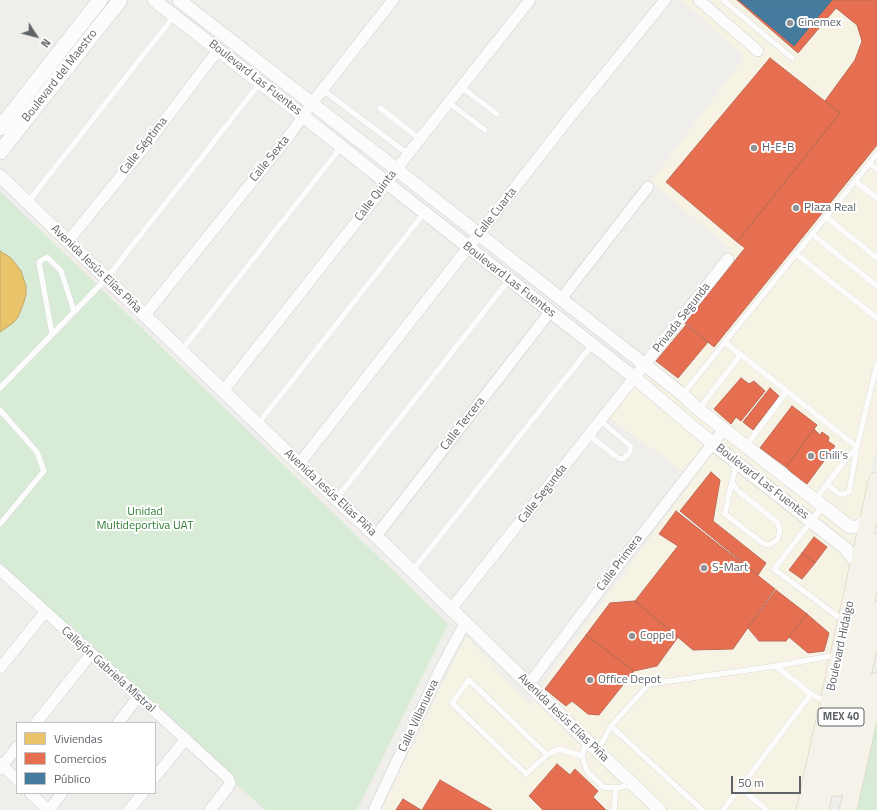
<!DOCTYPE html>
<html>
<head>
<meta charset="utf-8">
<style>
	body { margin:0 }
	#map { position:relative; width:877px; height:810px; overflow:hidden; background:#efeeea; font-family:"Titillium Web",sans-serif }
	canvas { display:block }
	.legend { position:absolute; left:16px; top:722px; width:140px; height:72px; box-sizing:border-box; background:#fff; border:1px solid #bfc1c3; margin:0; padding:5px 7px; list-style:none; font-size:12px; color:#5f6368 }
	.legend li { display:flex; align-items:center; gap:8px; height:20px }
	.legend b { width:20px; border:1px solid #bfc1c3 }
	.north { position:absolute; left:16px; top:16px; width:40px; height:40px; -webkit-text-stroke:3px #fff; paint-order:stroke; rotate:126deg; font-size:11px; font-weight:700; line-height:16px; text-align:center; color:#5f6368 }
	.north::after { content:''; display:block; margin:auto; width:14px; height:18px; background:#5f6368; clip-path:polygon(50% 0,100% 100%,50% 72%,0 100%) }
	.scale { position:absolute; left:731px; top:776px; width:70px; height:18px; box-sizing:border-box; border:2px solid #5f6368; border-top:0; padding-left:5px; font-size:12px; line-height:14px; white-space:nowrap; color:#5f6368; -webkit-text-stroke:3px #fff; paint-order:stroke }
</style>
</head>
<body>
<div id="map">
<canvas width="877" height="810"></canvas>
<ul class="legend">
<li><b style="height:11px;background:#e9c46a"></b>Viviendas</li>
<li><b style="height:11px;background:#e76f51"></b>Comercios</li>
<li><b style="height:11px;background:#457b9d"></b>Público</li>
</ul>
<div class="north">N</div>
<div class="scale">50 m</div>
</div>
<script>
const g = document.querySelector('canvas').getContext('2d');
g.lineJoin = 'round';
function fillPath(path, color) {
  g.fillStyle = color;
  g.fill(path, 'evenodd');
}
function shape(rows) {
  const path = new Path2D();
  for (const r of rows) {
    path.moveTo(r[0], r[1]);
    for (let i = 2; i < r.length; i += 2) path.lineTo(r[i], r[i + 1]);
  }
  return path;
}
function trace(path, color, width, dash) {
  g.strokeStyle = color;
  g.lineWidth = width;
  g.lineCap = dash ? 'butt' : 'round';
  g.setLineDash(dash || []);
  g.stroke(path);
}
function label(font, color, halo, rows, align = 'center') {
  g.font = font + ' "Titillium Web",sans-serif';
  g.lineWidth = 4;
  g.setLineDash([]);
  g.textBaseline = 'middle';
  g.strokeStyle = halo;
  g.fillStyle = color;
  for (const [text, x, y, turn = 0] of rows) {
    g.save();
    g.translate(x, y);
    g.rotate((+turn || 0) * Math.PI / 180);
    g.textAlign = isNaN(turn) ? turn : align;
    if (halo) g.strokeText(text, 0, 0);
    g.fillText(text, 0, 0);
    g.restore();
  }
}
fillPath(shape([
	[682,0,877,0,877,443,798,810,381,810,466,637,531,706,543,683,694,479,610,418,644,357,731,249,651,182,745,57]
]), '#f7f3e4');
fillPath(shape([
	[0,191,448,624,357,810,265,810,0,571],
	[877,715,877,810,856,810]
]), '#d8ebd6');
const homes = shape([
	[0,251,11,258,21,271,26,286,26,294,24,302,18,317,13,323,0,332,0,251]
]);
fillPath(homes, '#e9c46a');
trace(homes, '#c0a769', 1);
const shops = shape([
	[737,0,877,0,877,145,714,347,685,323,745,248,737,242,840,113,825,101,855,60,862,41,857,25,836,8,798,53,737,0],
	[770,58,840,113,737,242,666,182,770,58],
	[686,325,708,342,678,378,656,361,686,325],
	[741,378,749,384,754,381,765,391,741,421,736,417,731,424,714,409,741,378],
	[770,388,779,396,753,430,743,422,770,388],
	[792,406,817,425,786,467,760,448,792,406],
	[814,429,820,435,822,432,829,437,828,441,835,446,807,484,795,476,786,467,814,429],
	[711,472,720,480,713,521,766,563,758,575,680,511,711,472],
	[676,511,775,589,733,649,693,650,635,601,678,546,659,534,676,511],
	[814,537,827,547,815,563,802,553,814,537],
	[802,553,815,563,802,579,789,570,802,553],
	[776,590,807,614,786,641,759,641,748,628,776,590],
	[635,601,678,637,657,666,634,671,586,635,610,603,635,601],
	[807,614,829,633,824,651,808,653,789,637,807,614],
	[586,635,634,671,599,715,588,714,572,701,566,706,545,689,586,635],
	[557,764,570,775,575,769,598,791,593,797,606,810,543,810,529,796,557,764],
	[440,780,492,810,422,810,440,780],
	[403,799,421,810,396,810,403,799]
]);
fillPath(shops, '#e76f51');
trace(shops, '#be6b58', 1);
const public = shape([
	[739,0,832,0,794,46,739,0]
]);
fillPath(public, '#457b9d');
trace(public, '#4d748d', 1);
const service = shape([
	[723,0,792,58],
	[461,87,497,114],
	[323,90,408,154],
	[449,103,485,130],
	[380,108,420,139],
	[869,163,877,169],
	[855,181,877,198],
	[28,202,174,16],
	[826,217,877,258],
	[812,234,877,286],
	[796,254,877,318],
	[52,334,39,262,47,257,61,271,74,311],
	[725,342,857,447,849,492,844,494,839,494,827,484],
	[181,351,341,147],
	[0,388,106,279,260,83],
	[683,394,877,154],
	[699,409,741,354],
	[0,410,37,452,44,471,0,524],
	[258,424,424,213],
	[589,435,614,455,620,459,624,458,630,452,631,447,628,444,601,421],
	[746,446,787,391],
	[732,482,738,491,777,522,780,530,778,539,770,545,764,544,725,514,729,494,735,470,734,464],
	[336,499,509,280],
	[815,500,846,459,857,447,877,364],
	[823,506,774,569,844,621],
	[412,571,592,345],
	[776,666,811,694,826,702],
	[611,726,702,810],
	[586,740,582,756,587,771,603,787,616,788,631,785],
	[598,750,611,726,649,684,776,666,836,655],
	[547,755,469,680,452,703,526,774,547,755,559,749,582,756],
	[740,788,811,694],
	[614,810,616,788],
	[723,810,740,788,767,810]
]);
const minor = shape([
	[699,0,758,51],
	[68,241,143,149,218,50],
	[561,299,648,187],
	[144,316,292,132,312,103,393,0],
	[223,391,387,183,408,154,530,0],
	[299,464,570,117,665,0],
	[376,536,550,312],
	[0,570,228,778,230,783,228,787,210,810],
	[451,609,728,259],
	[0,668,45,612],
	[529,684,623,559,724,429],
	[36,723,91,654],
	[118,723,138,697],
	[0,763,17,780],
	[0,769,17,747],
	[155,777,186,739],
	[30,793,48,810],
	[49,810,62,793],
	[129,810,143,793],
	[374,810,439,672,465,623]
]);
const tertiary = shape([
	[154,0,303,116,387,183,635,378,713,444,845,548,859,565],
	[179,0,396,169,645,365,683,395,698,409,850,527,857,527,869,519],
	[0,176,299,464,376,536,586,740,660,810]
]);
const secondary = shape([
	[0,128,100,0],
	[0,152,120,0]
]);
const primary = shape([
	[837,788,877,610],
	[805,810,877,481],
	[820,810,862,624,877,542],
	[848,810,877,681]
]);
trace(service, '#cbcccc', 6);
trace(minor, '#cbcccc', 12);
trace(tertiary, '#cbcccc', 14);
trace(secondary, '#cacacb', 16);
trace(primary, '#d7ceb8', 18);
trace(service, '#fdfcfc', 5.5);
trace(minor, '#fdfcfc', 11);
trace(tertiary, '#fdfcfc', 13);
trace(secondary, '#fdfcfc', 15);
trace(primary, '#f4f2e9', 17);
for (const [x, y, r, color] of [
	[790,23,4,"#919496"],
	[754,148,4,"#919496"],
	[796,208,4,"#919496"],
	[811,456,4,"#919496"],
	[704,568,4,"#919496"],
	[632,636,4,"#919496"],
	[590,680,4,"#919496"]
]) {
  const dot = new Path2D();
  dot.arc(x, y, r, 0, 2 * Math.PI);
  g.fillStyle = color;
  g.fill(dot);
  trace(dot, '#fff', 1.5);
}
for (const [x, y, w] of [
	[841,717,46]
]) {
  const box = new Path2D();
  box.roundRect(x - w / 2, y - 9, w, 18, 3);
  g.fillStyle = '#fff';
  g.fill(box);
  trace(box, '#5f6368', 1);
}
label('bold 11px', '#5f6368', null, [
	["MEX 40",841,717]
]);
label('12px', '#5f6368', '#fff', [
	["Cinemex",798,23],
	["H-E-B",762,148],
	["Plaza Real",804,208],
	["Chili's",819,456],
	["S-Mart",712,568],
	["Coppel",640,636],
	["Office Depot",598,680]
], 'left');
label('12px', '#5f6368', '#fff', [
	["Boulevard del Maestro",60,76,-52],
	["Boulevard Las Fuentes",255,78,38],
	["Calle Séptima",144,146,-52],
	["Calle Sexta",270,159,-51],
	["Calle Quinta",376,196,-53],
	["Calle Cuarta",496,213,-52],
	["Avenida Jesús Elías Piña",96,269,44],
	["Boulevard Las Fuentes",509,280,38],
	["Privada Segunda",682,318,-52],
	["Calle Tercera",463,424,-52],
	["Boulevard Las Fuentes",762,482,38],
	["Avenida Jesús Elías Piña",330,493,43],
	["Calle Segunda",543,494,-52],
	["Calle Primera",620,563,-53],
	["Boulevard Hidalgo",841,646,-78],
	["Callejón Gabriela Mistral",108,670,42],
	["Calle Villanueva",419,716,-65],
	["Avenida Jesús Elías Piña",563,718,44]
]);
label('12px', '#348238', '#fff', [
	["Unidad",145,512],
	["Multideportiva UAT",145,526]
]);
</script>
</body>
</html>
